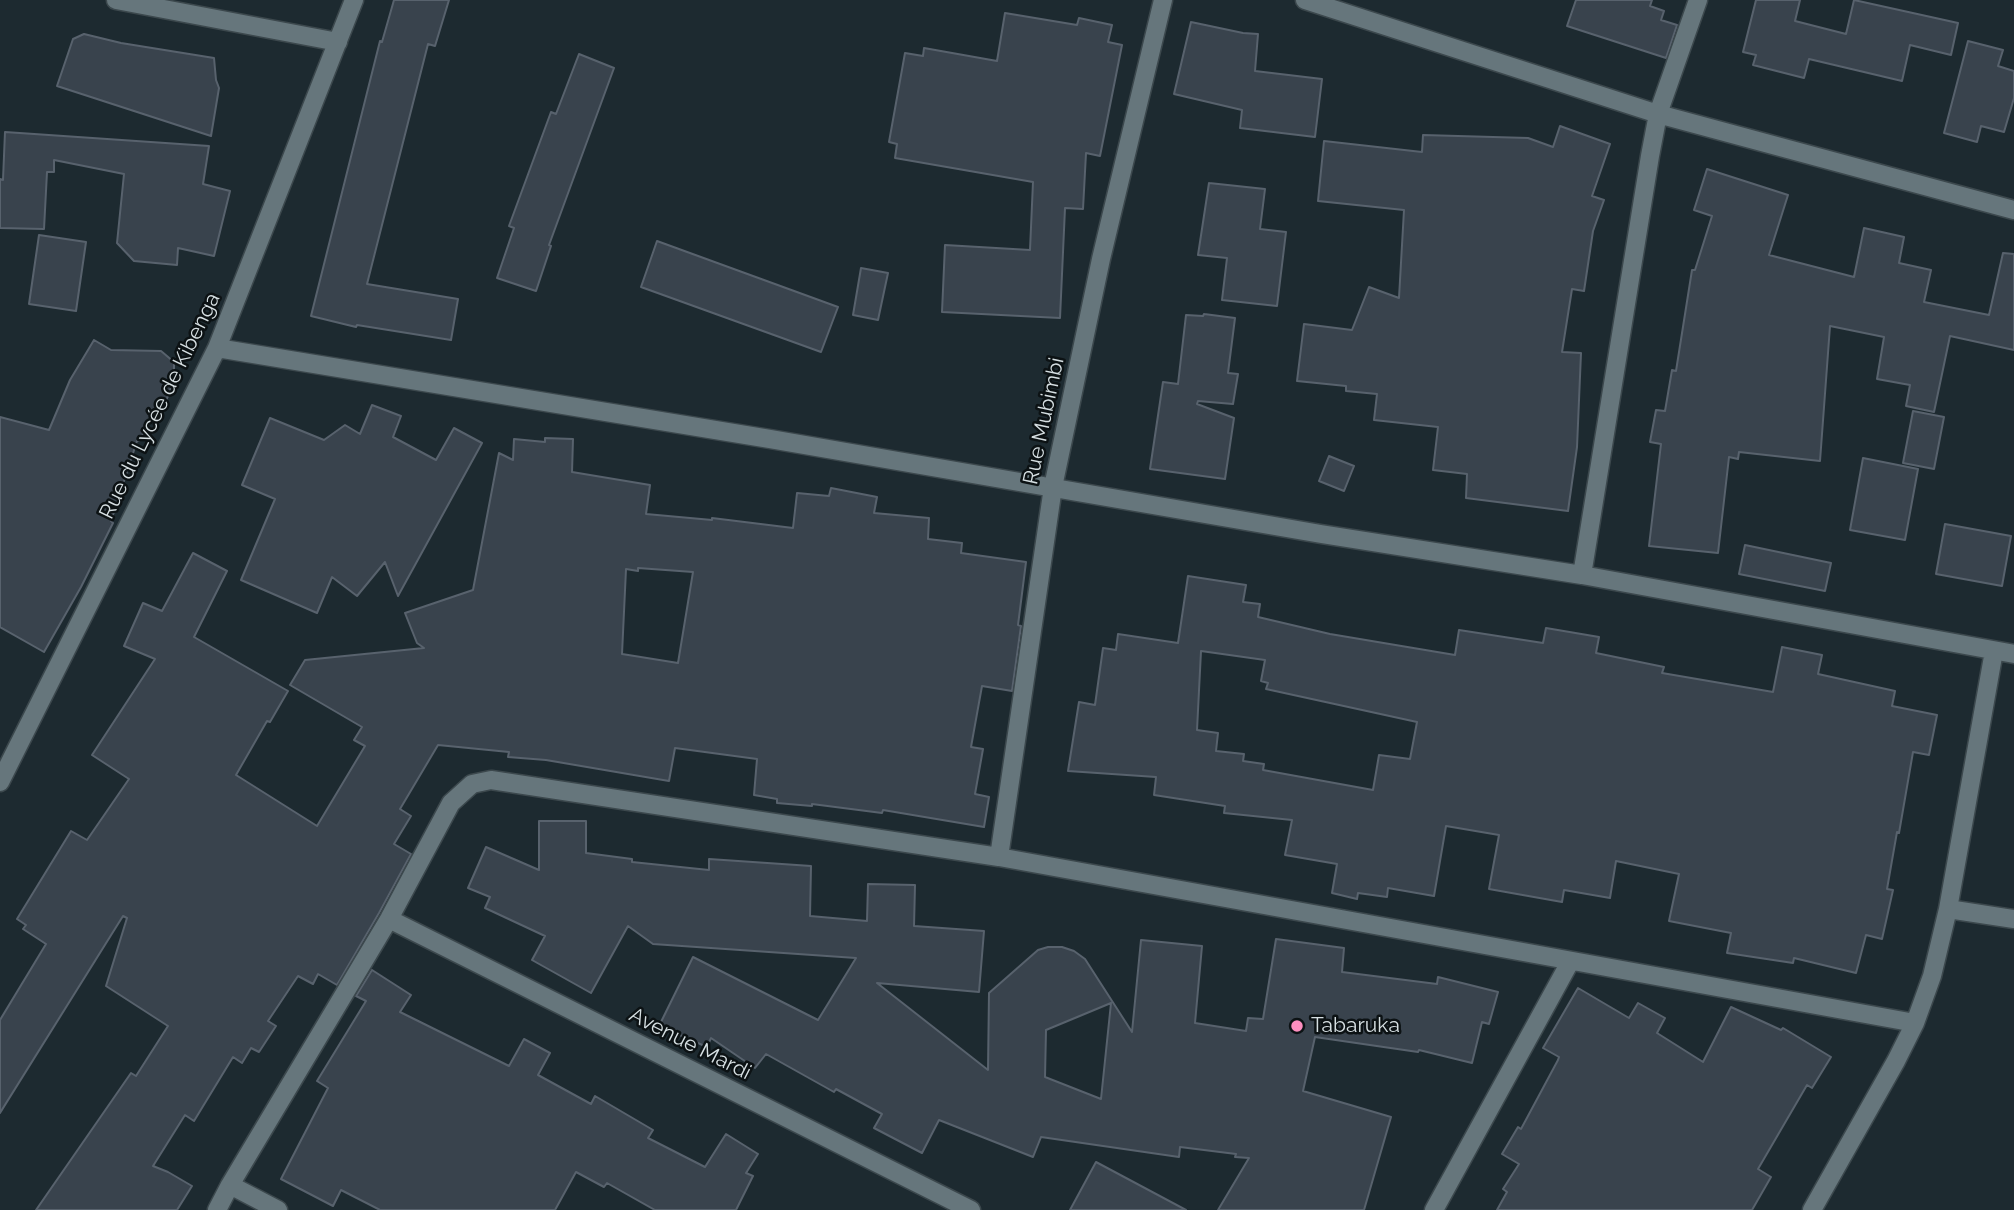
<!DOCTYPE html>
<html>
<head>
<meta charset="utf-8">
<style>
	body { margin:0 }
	canvas { display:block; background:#1d2a30 }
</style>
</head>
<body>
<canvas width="2014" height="1210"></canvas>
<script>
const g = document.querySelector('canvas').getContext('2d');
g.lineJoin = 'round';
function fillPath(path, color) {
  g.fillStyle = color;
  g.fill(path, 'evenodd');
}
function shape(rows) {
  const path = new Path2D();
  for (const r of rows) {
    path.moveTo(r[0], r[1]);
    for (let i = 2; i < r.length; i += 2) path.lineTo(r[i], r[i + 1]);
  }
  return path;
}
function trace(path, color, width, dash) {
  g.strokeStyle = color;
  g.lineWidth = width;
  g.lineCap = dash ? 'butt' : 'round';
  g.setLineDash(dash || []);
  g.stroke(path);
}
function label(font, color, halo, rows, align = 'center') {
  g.font = font + ' Raleway,sans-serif';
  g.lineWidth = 5;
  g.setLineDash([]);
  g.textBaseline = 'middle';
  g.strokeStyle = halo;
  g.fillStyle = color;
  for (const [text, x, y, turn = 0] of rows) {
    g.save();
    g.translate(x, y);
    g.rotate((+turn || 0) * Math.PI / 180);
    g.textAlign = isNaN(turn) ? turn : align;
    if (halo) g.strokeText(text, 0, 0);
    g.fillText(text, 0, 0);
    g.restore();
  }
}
const building = shape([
	[394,0,449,0,435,46,428,44,367,284,458,299,451,340,357,325,356,327,311,316,380,41,382,42,394,0],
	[1576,0,1652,0,1650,6,1664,11,1661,20,1677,25,1666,58,1567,26,1576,0],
	[1756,0,1800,0,1795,21,1846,34,1854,0,1958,23,1951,55,1910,45,1902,81,1809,59,1804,78,1753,65,1756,55,1743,52,1756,0],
	[1005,13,1077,25,1079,18,1112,25,1108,42,1122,45,1100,156,1086,153,1083,209,1065,208,1060,318,942,312,945,245,1030,250,1033,182,895,158,897,144,889,142,905,53,923,56,924,48,997,61,1005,13],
	[1191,22,1243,33,1258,34,1255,71,1322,79,1315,137,1240,128,1242,110,1174,94,1191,22],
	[84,34,121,43,214,58,216,80,219,88,211,136,57,86,73,39,84,34],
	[1968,41,2003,50,1998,66,2014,71,2014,98,2004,132,1981,126,1977,142,1944,133,1968,41],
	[579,54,614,68,549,245,551,246,536,291,497,278,514,228,509,226,551,112,556,114,579,54],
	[1560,126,1610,144,1592,196,1604,200,1593,231,1584,291,1572,289,1562,352,1581,353,1577,447,1568,511,1466,498,1467,474,1433,470,1438,427,1374,420,1377,394,1346,391,1346,386,1297,381,1304,324,1352,330,1369,287,1399,298,1404,210,1318,201,1324,141,1422,152,1423,135,1528,138,1553,147,1560,126],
	[5,132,209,146,203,184,230,191,214,256,178,248,177,265,134,261,117,243,124,174,54,160,54,172,47,172,44,229,0,228,0,179,3,180,5,132],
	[1707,169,1788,195,1769,255,1854,277,1864,228,1904,237,1899,263,1931,270,1924,302,1989,315,2003,253,2014,254,2014,350,1950,336,1934,412,1906,406,1910,385,1877,379,1884,337,1830,326,1820,461,1739,452,1738,459,1729,457,1718,553,1649,546,1661,444,1650,442,1656,410,1665,411,1672,370,1676,371,1692,270,1695,270,1712,216,1694,210,1707,169],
	[1209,183,1265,189,1260,229,1286,232,1277,306,1222,300,1227,258,1198,255,1209,183],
	[39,235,86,242,76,311,29,304,39,235],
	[657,241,838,307,821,352,641,287,657,241],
	[861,268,888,273,878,320,853,315,861,268],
	[1204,314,1235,318,1228,373,1238,374,1233,404,1198,401,1197,404,1234,418,1225,479,1150,469,1163,382,1178,384,1186,315,1203,316,1204,314],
	[94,340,111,350,161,351,174,362,174,379,164,407,159,402,140,440,137,441,111,521,113,523,81,587,44,652,0,627,0,417,49,430,70,380,94,340],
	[372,405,401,416,393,437,436,460,454,428,482,443,398,596,385,562,357,596,332,577,317,613,241,580,275,499,242,485,270,418,324,440,345,425,360,434,372,405],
	[1913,411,1944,417,1934,469,1903,463,1913,411],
	[545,438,573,439,572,472,650,485,646,514,712,520,712,518,793,528,797,493,829,496,831,488,877,497,874,513,929,518,928,539,962,543,961,553,1026,562,1018,625,1021,626,1012,691,982,686,971,747,983,749,975,794,989,797,984,827,883,810,882,813,812,804,812,806,777,803,777,799,754,795,757,759,675,748,669,781,546,760,508,757,509,752,438,745,400,809,411,816,394,844,411,854,379,913,337,985,318,974,313,984,298,976,268,1021,276,1026,259,1052,251,1048,242,1063,233,1057,194,1121,185,1115,153,1166,168,1172,192,1186,177,1210,36,1210,131,1073,136,1076,168,1026,106,986,127,918,123,916,0,1113,0,1020,46,944,23,929,26,925,17,919,71,831,87,840,129,779,92,755,155,659,124,646,143,603,162,611,193,553,227,571,194,637,288,691,270,722,267,721,236,775,317,826,365,746,354,740,362,727,290,685,305,660,424,648,417,643,405,613,473,590,499,453,513,460,514,439,545,442,545,438],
	[638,568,693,572,678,663,622,654,626,569,638,571,638,568],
	[1329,456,1354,466,1344,491,1319,481,1329,456],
	[1863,458,1918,469,1905,540,1850,530,1863,458],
	[1945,524,2011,536,2002,586,1936,574,1945,524],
	[1745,545,1831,563,1825,591,1739,574,1745,545],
	[1188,576,1246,585,1243,602,1260,604,1258,617,1330,634,1455,655,1459,630,1543,643,1546,628,1599,637,1596,653,1664,667,1662,673,1773,692,1782,647,1822,655,1818,674,1895,691,1892,706,1937,715,1929,755,1913,752,1899,833,1897,832,1887,889,1893,890,1882,939,1866,935,1856,973,1794,958,1793,963,1727,953,1731,933,1669,921,1679,874,1616,861,1610,898,1564,890,1562,902,1489,889,1499,835,1446,826,1434,896,1388,888,1387,897,1358,893,1357,899,1332,893,1337,864,1285,855,1292,820,1224,813,1225,806,1154,795,1156,777,1068,771,1079,702,1095,705,1103,648,1116,650,1118,634,1178,643,1188,576],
	[1201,651,1265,660,1261,681,1268,683,1266,689,1417,722,1410,759,1379,755,1373,790,1263,770,1264,764,1243,761,1244,754,1216,751,1218,733,1197,730,1201,651],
	[539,821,586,821,586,853,632,859,632,862,709,870,709,859,811,866,810,916,867,921,868,884,915,885,914,926,984,931,979,992,877,983,988,1070,989,993,1038,950,1048,947,1062,947,1074,951,1085,959,1132,1032,1141,940,1202,946,1195,1023,1246,1031,1248,1018,1263,1019,1276,939,1344,948,1342,972,1437,984,1438,977,1498,992,1489,1024,1482,1022,1472,1063,1419,1050,1418,1052,1315,1037,1303,1091,1391,1117,1364,1210,1218,1210,1249,1158,1235,1157,1236,1154,1180,1147,1179,1157,1041,1137,1033,1157,939,1120,922,1153,874,1128,882,1114,836,1089,834,1092,766,1054,755,1068,711,1038,707,1047,659,1026,693,957,818,1020,856,958,653,944,628,926,591,993,532,960,545,936,485,908,490,897,468,888,486,847,539,870,539,821],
	[1111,1003,1101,1099,1045,1077,1046,1030,1111,1003],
	[372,970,411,995,400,1012,509,1066,524,1039,550,1053,538,1075,591,1104,595,1096,653,1130,648,1138,705,1167,726,1134,758,1154,746,1173,753,1176,736,1210,655,1210,607,1183,604,1187,576,1172,555,1210,380,1210,341,1190,333,1206,281,1179,328,1088,317,1081,366,1001,356,996,372,970],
	[1578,988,1629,1018,1638,1003,1665,1018,1657,1033,1703,1062,1731,1007,1781,1030,1783,1028,1831,1057,1812,1088,1807,1085,1758,1169,1771,1177,1752,1210,1497,1210,1507,1192,1503,1189,1519,1164,1502,1154,1518,1127,1521,1129,1558,1060,1559,1057,1543,1048,1578,988],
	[1096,1162,1186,1210,1070,1210,1096,1162]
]);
fillPath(building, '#39434d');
trace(building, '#58626d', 2);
const minor = shape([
	[116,0,338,42],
	[1305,0,1658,114,2014,210],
	[217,348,770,439,1321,534,1582,575,2014,654],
	[1582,575,1650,156,1658,114,1698,0],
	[0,782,217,348,354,0],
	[999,857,1053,487,1101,259,1163,0],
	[1948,909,2014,919],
	[389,919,971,1210],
	[230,1185,278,1210],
	[217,1210,230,1185,389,919,451,803,472,784,491,780,999,857,1915,1023],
	[1434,1210,1570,962],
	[1812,1210,1896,1061,1915,1023,1932,976,1948,909,1994,651]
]);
trace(minor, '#3c484d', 21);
trace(minor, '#66767c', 18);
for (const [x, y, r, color] of [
	[1297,1026,7,"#fd8ebf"]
]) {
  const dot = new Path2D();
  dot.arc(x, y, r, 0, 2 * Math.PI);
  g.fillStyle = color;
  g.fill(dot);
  trace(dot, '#0c1214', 2.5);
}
label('21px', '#d6dfe2', '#0c1214', [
	["Rue du Lycée de Kibenga",160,406,-64],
	["Rue Mubimbi",1044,421,-78],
	["Avenue Mardi",690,1044,27]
]);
label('21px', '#d6dfe2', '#0c1214', [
	["Tabaruka",1311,1026]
], 'left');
</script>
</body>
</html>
